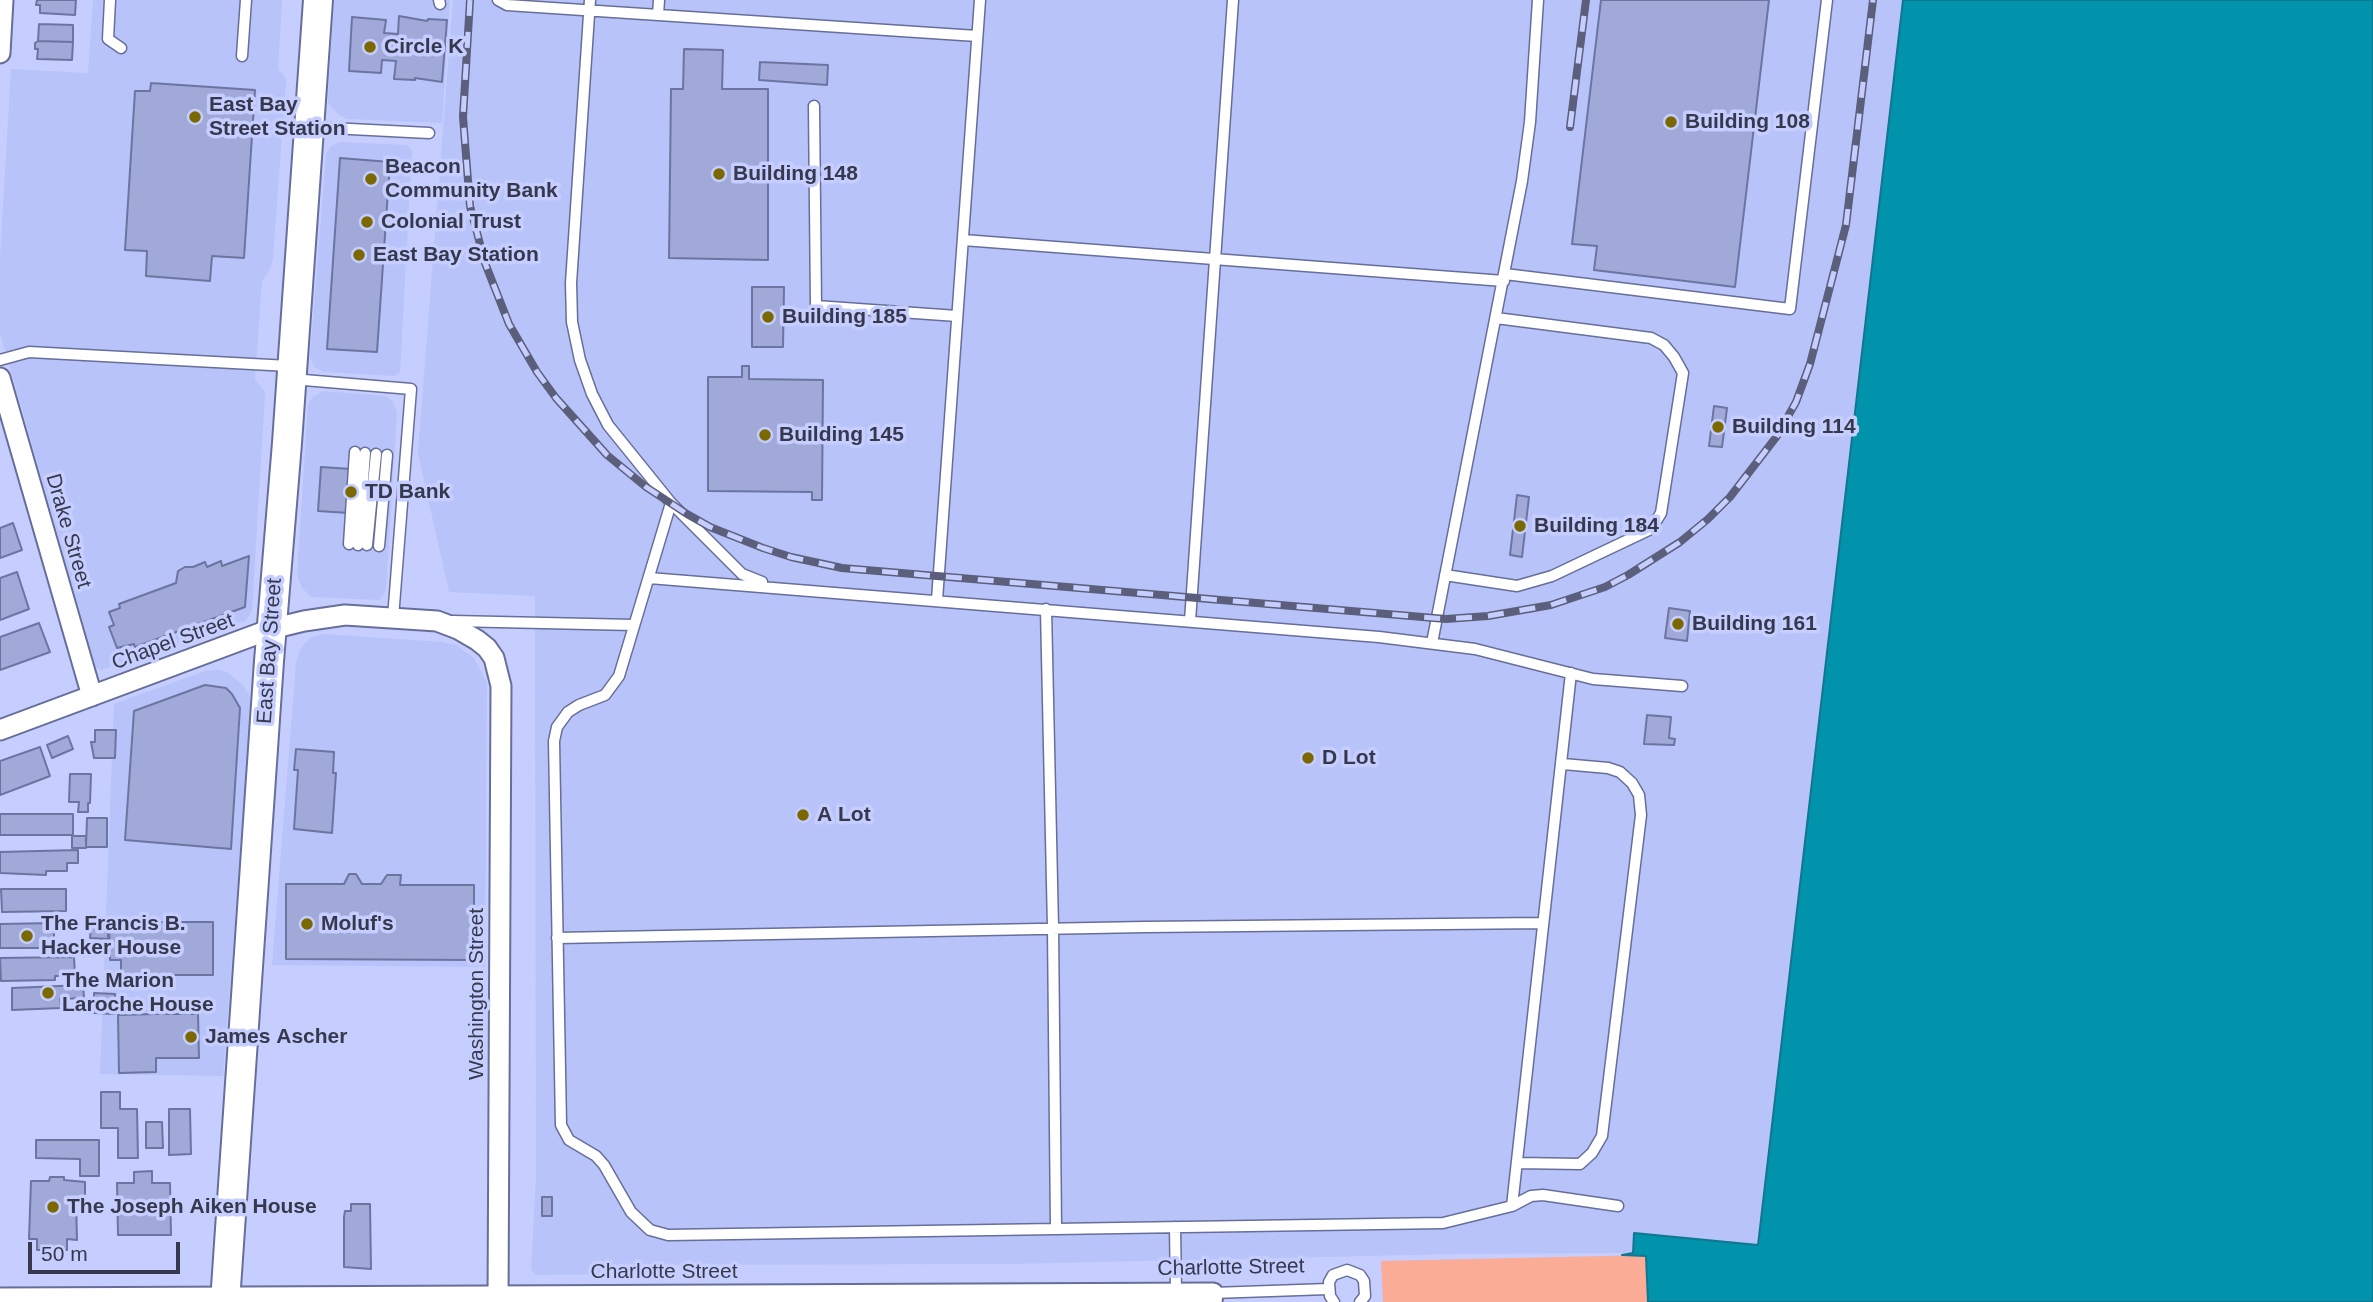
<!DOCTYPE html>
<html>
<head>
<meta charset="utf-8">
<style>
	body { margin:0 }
	#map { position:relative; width:2373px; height:1302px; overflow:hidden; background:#c5ceff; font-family:Helvetica,sans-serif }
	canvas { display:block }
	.scale { position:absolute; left:28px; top:1242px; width:152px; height:32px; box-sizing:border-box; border:4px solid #36394d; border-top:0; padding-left:9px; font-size:21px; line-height:24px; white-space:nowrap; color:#36394d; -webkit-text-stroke:5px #c5ceff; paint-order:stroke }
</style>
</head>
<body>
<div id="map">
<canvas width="2373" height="1302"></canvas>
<div class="scale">50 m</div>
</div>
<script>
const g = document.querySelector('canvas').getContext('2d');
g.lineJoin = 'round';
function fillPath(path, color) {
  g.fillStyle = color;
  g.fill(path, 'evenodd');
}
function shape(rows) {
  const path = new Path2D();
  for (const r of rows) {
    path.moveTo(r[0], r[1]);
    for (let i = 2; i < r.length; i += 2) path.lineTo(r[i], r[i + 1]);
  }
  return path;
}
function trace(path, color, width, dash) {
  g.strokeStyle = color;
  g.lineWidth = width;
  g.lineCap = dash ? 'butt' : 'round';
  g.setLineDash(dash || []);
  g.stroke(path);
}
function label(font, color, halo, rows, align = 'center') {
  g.font = font + ' Helvetica,sans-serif';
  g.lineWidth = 7;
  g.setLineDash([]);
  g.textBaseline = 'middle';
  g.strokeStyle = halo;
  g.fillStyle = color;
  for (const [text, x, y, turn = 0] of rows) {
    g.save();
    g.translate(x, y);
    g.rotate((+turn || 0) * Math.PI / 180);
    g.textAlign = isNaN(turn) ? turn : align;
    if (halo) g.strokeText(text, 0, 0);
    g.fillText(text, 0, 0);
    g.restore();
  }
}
fillPath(shape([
	[93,0,282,0,278,70,283,74,286,80,273,258,271,267,262,281,255,380,265,392,252,611,245,621,101,670,96,667,0,333,0,257,11,69,88,73],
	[334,0,450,0,442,123,348,119,339,115,328,103],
	[453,0,1903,0,1758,1245,1634,1233,1633,1253,1457,1254,1010,1264,624,1265,624,1274,537,1275,531,1270,536,1176,535,596,449,592,418,453],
	[339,142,407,145,412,151,400,372,394,376,324,372,314,367,310,357,326,154,330,147],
	[323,391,386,396,393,402,397,412,386,590,380,600,311,597,303,589,297,576,308,404,313,397],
	[323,634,442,642,456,645,474,658,487,683,485,967,272,965,296,663,299,652,304,644,312,637],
	[219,670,227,672,243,685,249,694,251,709,223,1076,100,1074,114,704,205,671]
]), '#b8c3fa');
fillPath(shape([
	[1650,1255,1656,1302,1383,1302,1381,1261]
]), '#fbac96');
const water = shape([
	[1903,0,2373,0,2373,1302,1648,1302,1646,1256,1622,1255,1633,1253,1634,1233,1758,1245,1903,0]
]);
fillPath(water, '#0192ac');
trace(water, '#117790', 2);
const building = shape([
	[37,0,76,0,75,15,40,13,40,5,36,5,37,0],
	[1601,0,1769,0,1735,287,1594,270,1597,246,1572,244,1601,0],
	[399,16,427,21,428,19,447,20,442,82,415,78,415,80,394,79,396,61,382,60,381,73,349,71,352,17,386,20,384,33,398,34,399,16],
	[39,24,73,25,73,42,38,41,39,24],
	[38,41,73,42,72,60,37,59,38,49,35,49,35,43,38,41],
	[684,49,723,50,722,89,768,89,768,260,669,258,671,89,683,89,684,49],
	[760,62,828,65,827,85,759,80,760,62],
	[151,83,255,90,244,258,212,256,210,281,146,276,147,251,125,250,135,91,150,91,151,83],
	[340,158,390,162,377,352,327,349,340,158],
	[752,287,784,287,783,347,752,347,752,287],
	[742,366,749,366,749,379,823,380,822,500,812,500,812,492,708,491,708,377,742,377,742,366],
	[1714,406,1727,408,1722,447,1709,446,1714,406],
	[321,467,351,469,351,480,384,483,382,504,349,501,349,513,318,511,321,467],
	[1517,495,1529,497,1522,557,1510,555,1517,495],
	[13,523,22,550,0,558,0,528,13,523],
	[249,556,245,607,135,647,134,644,117,648,109,627,114,625,109,612,120,608,119,604,176,583,178,571,185,567,193,567,205,562,207,567,221,561,222,566,249,556],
	[17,572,29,609,0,620,0,578,17,572],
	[1669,608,1690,611,1687,641,1665,638,1669,608],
	[39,623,50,652,0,670,0,637,39,623],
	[205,685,226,688,232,694,240,708,231,849,125,840,134,711,205,685],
	[1647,715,1671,717,1669,738,1675,739,1674,745,1644,744,1647,715],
	[95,730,116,730,115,758,94,758,91,742,95,742,95,730],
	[68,736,73,749,52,758,47,745,68,736],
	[40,747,50,776,0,795,0,761,40,747],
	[296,749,334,752,333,773,336,773,332,833,294,829,298,770,294,770,296,749],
	[70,774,91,774,90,803,88,803,88,812,78,812,79,802,69,802,70,774],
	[0,814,73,814,73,835,0,835,0,814],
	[87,818,107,818,107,847,86,847,87,818],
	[72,836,86,836,86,848,72,848,72,836],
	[78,850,78,863,67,863,67,871,46,871,46,875,0,873,0,852,78,850],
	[349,874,356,874,362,884,381,884,387,875,401,875,400,885,474,885,474,960,286,959,286,884,344,884,349,874],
	[1,889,66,889,66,911,2,912,1,889],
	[109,922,213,922,213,975,137,975,137,989,121,989,121,960,110,960,109,922],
	[54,923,54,948,0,948,0,924,54,923],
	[91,926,108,926,108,939,90,938,91,926],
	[74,957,75,976,55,976,55,980,1,981,0,958,74,957],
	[83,985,84,998,60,999,61,1008,12,1010,12,988,83,985],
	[94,993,115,994,114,1014,94,1013,94,993],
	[156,1014,198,1014,199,1058,156,1058,156,1072,119,1073,118,1015,156,1014],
	[101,1092,120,1092,120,1109,137,1109,138,1158,118,1158,118,1128,101,1128,101,1092],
	[169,1109,190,1109,191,1154,169,1155,169,1109],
	[146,1122,162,1122,163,1148,146,1148,146,1122],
	[36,1140,99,1140,99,1176,80,1176,80,1159,36,1158,36,1140],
	[152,1171,152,1183,170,1183,171,1235,118,1235,117,1183,134,1183,134,1172,152,1171],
	[50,1177,64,1177,64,1180,85,1182,85,1200,76,1200,77,1240,67,1239,67,1250,37,1250,37,1239,29,1239,31,1181,49,1181,50,1177],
	[542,1197,552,1197,552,1216,542,1216,542,1197],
	[351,1204,370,1204,371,1269,344,1267,344,1217,345,1211,351,1211,351,1204]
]);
fillPath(building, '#a0a9d8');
trace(building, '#6c74a0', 2);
const service = shape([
	[110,0,108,39,121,48],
	[439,0,440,4],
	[498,0,507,5,977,36],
	[590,0,571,283,572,322,580,360,592,394,608,425,671,503,742,574,762,582],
	[658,15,659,0],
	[242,56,246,0],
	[814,106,816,306,957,316],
	[311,127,429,133],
	[963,240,1504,281],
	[1505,274,1790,309,1827,0],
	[0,360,29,352,289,366],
	[292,379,411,389,393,618],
	[671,503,619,676,605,695,579,705,568,712,557,727,554,741,561,1125,569,1140,596,1156,604,1165,631,1212,650,1230,668,1235,1443,1223,1512,1206,1531,1196,1543,1195,1618,1206],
	[349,544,355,452],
	[358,545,365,453],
	[367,545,376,454],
	[379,546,387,455],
	[1445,575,1517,586,1552,576,1651,529,1661,513,1683,373,1674,357,1664,345,1651,338,1496,318],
	[649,578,1379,637,1475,649,1593,679,1682,686],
	[937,600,980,0],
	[1046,609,1053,928,1056,1229],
	[453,621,634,625],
	[1190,621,1233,0],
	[1432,643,1522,181,1530,122,1538,0],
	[557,938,1145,927,1543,923],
	[1517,1163,1580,1164,1592,1153,1602,1136,1641,815,1639,795,1632,783,1620,772,1608,768,1563,764],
	[1512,1206,1571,673],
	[1175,1227,1176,1293],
	[1213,1293,1328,1289],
	[1334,1302,1330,1296,1329,1282,1333,1275,1347,1270,1360,1275,1364,1281,1365,1296,1360,1302]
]);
const minor = shape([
	[0,53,3,0],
	[0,378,92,696],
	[0,730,271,629,304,621,345,615,437,621,458,629,477,640,487,648,494,658,501,686,498,1302],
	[0,1298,1213,1293,1212,1302]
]);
const secondary = shape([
	[225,1302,269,661,287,443,318,0]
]);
trace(service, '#666e99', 13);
trace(minor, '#666e99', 23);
trace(secondary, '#666e99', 32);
trace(service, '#fff', 10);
trace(minor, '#fff', 19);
trace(secondary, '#fff', 28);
const rail = shape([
	[470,0,463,117,470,206,485,263,509,324,537,372,556,398,607,455,646,487,687,514,710,527,763,548,791,557,842,568,1446,619,1488,616,1551,605,1605,587,1628,575,1680,542,1708,519,1730,497,1777,436,1796,402,1810,364,1846,225,1873,0],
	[1570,127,1586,0]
]);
trace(rail, '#5b5f7b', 8);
trace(rail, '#c5ceff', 5, [16]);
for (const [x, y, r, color] of [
	[370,47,7,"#7c6800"],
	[195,117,7,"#7c6800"],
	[1671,122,7,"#7c6800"],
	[719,174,7,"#7c6800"],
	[371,179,7,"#7c6800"],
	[367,222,7,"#7c6800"],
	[359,255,7,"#7c6800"],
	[768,317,7,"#7c6800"],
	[1718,427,7,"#7c6800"],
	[765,435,7,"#7c6800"],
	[351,492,7,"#7c6800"],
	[1520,526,7,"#7c6800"],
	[1678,624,7,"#7c6800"],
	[1308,758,7,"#7c6800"],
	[803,815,7,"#7c6800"],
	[307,924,7,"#7c6800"],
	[27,936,7,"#7c6800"],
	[48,993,7,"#7c6800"],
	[191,1037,7,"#7c6800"],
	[53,1207,7,"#7c6800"]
]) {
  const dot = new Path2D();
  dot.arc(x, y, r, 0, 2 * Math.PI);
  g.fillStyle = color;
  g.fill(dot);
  trace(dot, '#c5ceff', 2.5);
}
label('bold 21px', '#36394d', '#c5ceff', [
	["Circle K",384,47],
	["East Bay",209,105],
	["Street Station",209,129],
	["Building 108",1685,122],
	["Beacon",385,167],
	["Community Bank",385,191],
	["Building 148",733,174],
	["Colonial Trust",381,222],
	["East Bay Station",373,255],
	["Building 185",782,317],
	["Building 114",1732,427],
	["Building 145",779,435],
	["TD Bank",365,492],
	["Building 184",1534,526],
	["Building 161",1692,624],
	["D Lot",1322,758],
	["A Lot",817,815],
	["The Francis B.",41,924],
	["Hacker House",41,948],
	["Moluf's",321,924],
	["The Marion",62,981],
	["Laroche House",62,1005],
	["James Ascher",205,1037],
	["The Joseph Aiken House",67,1207]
], 'left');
label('21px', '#36394d', '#c5ceff', [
	["Drake Street",68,531,74],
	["Chapel Street",173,642,-20],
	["East Bay Street",270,651,-86],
	["Washington Street",477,994,-90],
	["Charlotte Street",1231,1268,-1],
	["Charlotte Street",664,1272]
]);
</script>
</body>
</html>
